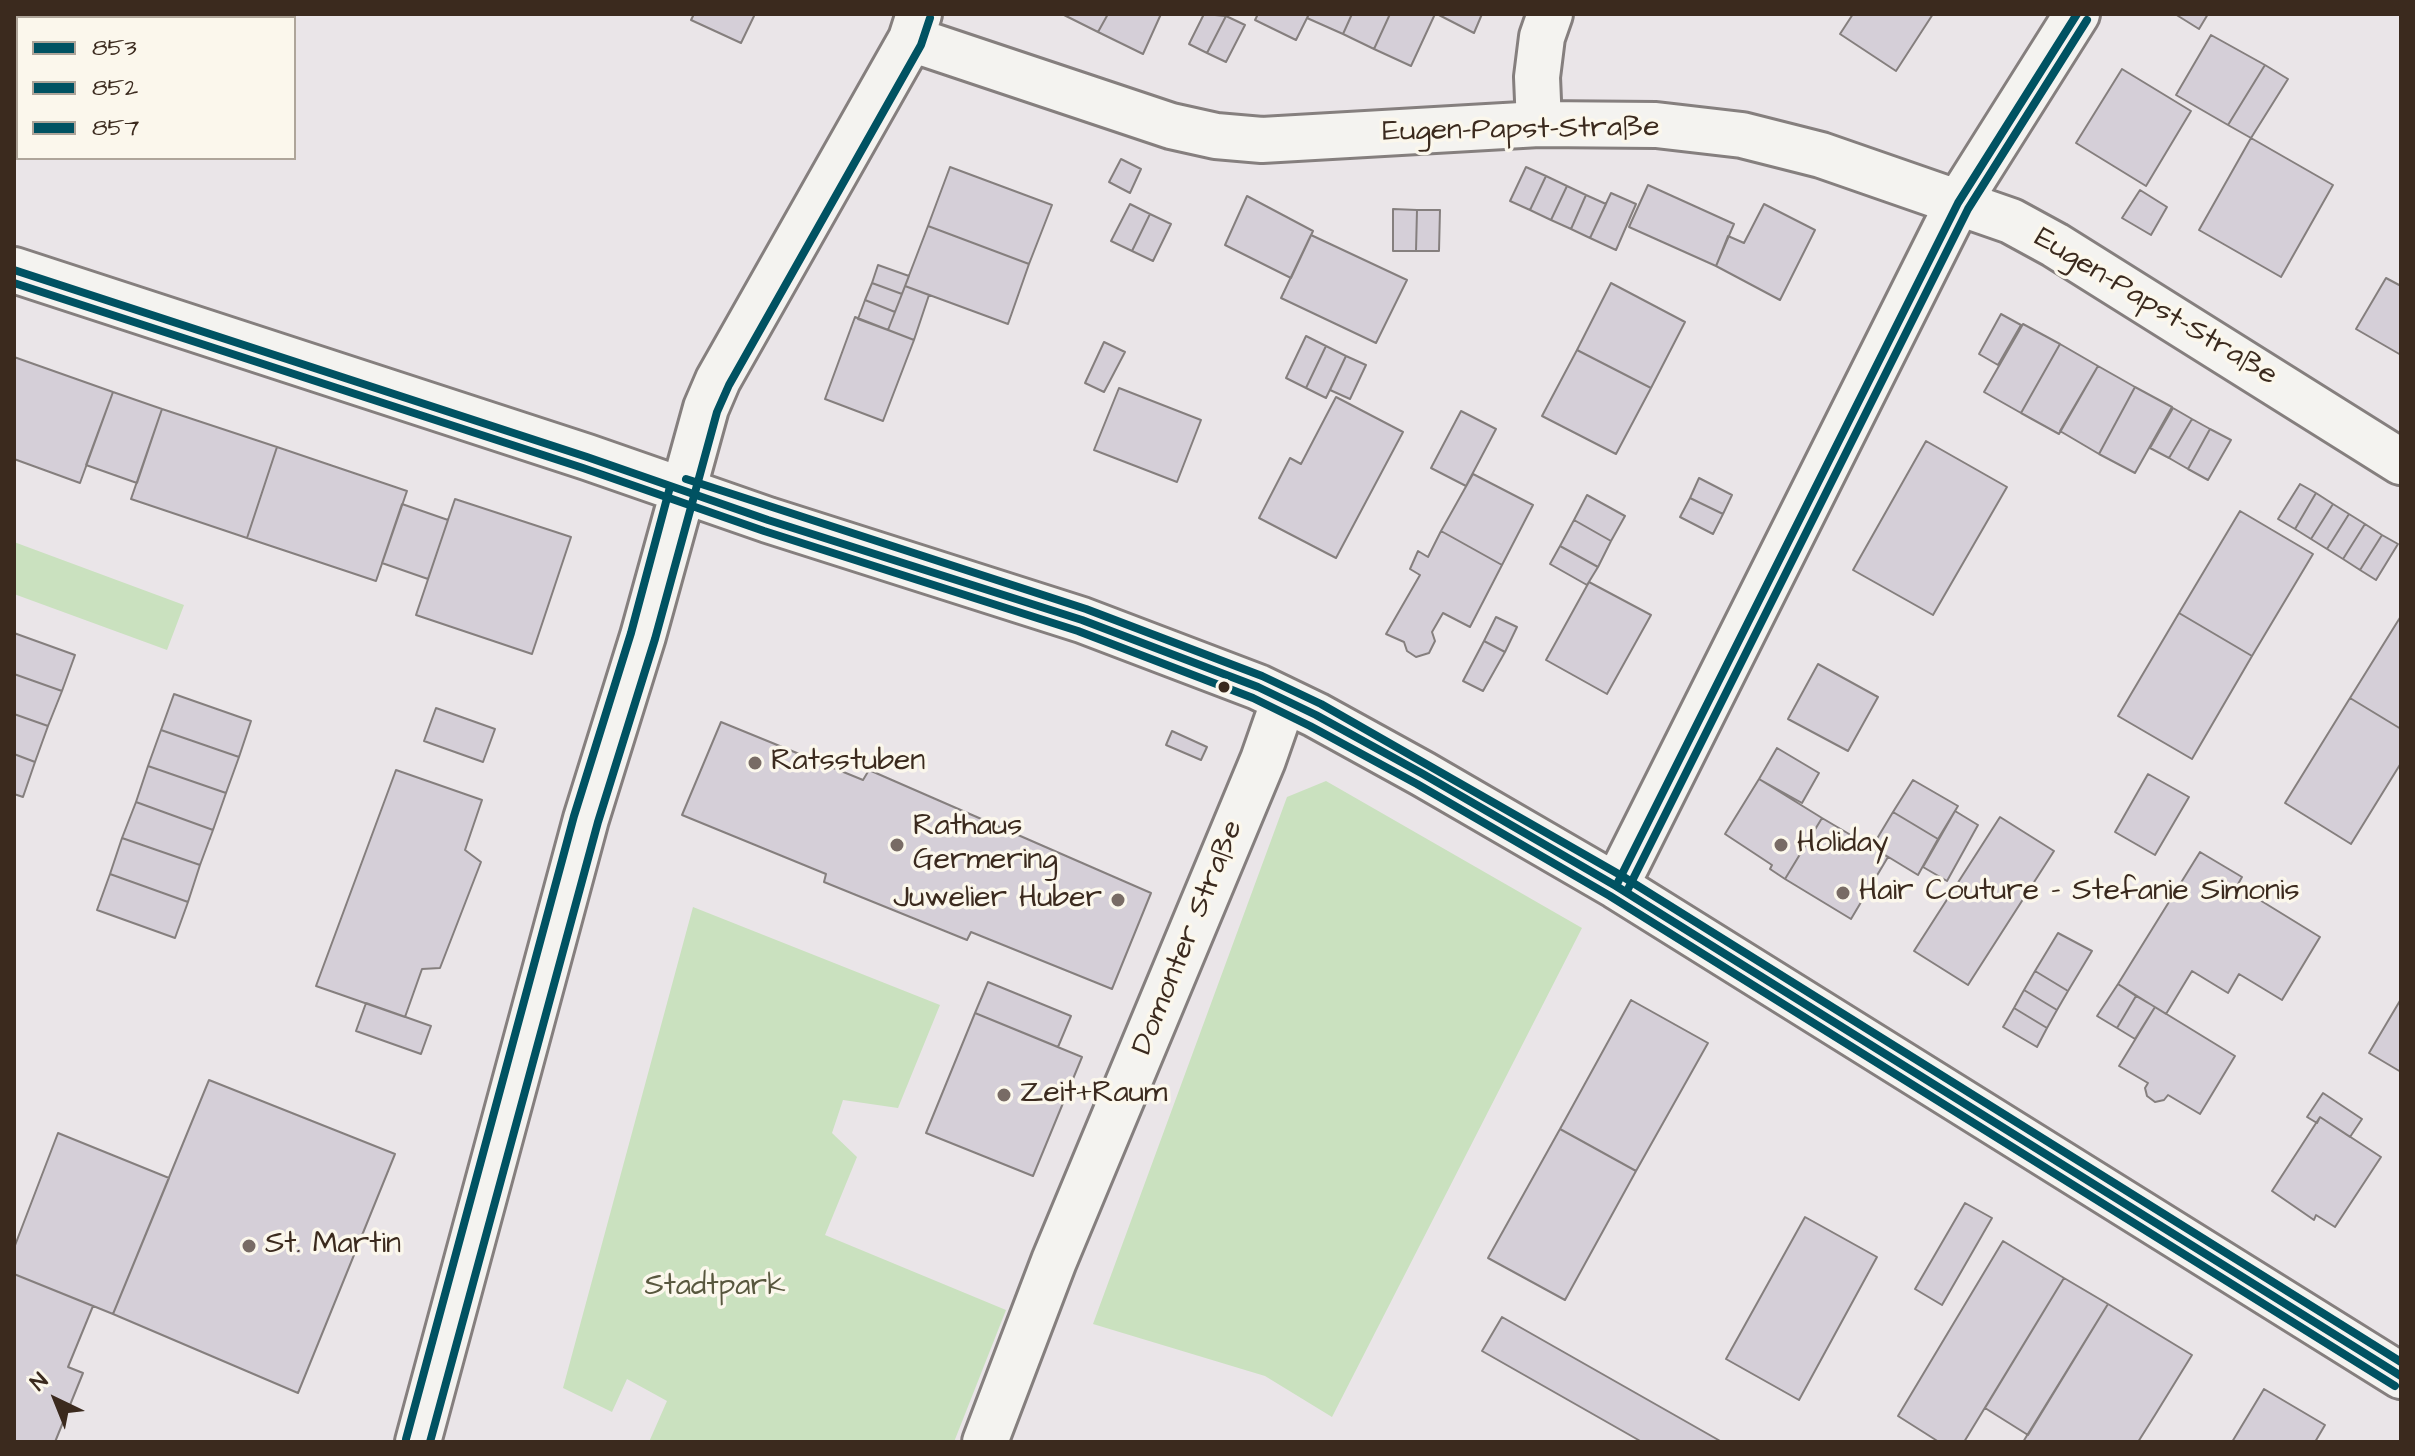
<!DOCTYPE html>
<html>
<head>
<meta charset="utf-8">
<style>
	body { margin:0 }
	#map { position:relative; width:2415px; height:1456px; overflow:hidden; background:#eae5e8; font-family:"Architects Daughter",sans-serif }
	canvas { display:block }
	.frame { position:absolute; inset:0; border:16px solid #3b2a1e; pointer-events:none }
	.legend { position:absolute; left:16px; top:16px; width:280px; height:144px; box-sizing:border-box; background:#fbf7ec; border:2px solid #aea59a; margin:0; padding:10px 14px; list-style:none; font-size:24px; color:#3b2a1e }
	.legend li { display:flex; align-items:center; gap:16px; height:40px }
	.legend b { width:40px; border:2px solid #aea59a }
	.north { position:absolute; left:16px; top:1360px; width:80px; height:80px; -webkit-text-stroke:6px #fbf7ec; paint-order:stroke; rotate:317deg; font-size:22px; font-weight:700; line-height:32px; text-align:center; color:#3b2a1e }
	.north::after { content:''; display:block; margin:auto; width:28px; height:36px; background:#3b2a1e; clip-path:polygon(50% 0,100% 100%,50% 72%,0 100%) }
</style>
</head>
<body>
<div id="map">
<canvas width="2415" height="1456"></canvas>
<div class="frame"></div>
<ul class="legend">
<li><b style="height:10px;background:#005262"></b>853</li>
<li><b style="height:10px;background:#005262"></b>852</li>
<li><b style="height:10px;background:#005262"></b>857</li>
</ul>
<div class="north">N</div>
</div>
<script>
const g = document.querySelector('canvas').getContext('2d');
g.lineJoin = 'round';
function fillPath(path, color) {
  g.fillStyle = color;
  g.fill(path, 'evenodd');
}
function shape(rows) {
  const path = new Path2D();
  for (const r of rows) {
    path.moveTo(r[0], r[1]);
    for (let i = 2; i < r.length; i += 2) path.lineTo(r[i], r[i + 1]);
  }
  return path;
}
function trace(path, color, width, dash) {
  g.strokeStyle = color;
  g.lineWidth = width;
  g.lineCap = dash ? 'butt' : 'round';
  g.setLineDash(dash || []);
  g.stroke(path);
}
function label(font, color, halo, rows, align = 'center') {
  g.font = font + ' "Architects Daughter",sans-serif';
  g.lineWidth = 7;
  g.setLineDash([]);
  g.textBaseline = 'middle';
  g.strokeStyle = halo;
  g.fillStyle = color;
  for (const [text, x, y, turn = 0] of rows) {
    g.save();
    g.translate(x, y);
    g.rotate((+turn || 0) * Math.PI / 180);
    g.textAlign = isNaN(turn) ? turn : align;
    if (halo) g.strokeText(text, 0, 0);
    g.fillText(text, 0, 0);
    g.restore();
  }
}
fillPath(shape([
	[14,542,184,605,167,650,14,594],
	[1326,781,1582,928,1332,1417,1265,1376,1093,1324,1287,797],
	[693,907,940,1005,898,1108,843,1100,832,1133,857,1157,825,1235,1006,1310,954,1442,649,1442,667,1401,627,1379,612,1412,563,1388]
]), '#cae1bf');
const building = shape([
	[694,14,755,14,741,43,691,20,694,14],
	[1062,14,1108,14,1098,32,1062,14],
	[1108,14,1161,14,1143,54,1098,32,1108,14],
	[1204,14,1226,16,1207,53,1189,44,1204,14],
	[1258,14,1309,14,1296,40,1255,20,1258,14],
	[1309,14,1352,14,1343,34,1307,18,1309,14],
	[1352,14,1390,14,1374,49,1343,34,1352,14],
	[1390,14,1435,14,1411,66,1374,49,1390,14],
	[1437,14,1482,14,1474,33,1437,14],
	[1853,14,1933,14,1896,71,1840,34,1853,14],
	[2175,14,2208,14,2199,29,2175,14],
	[1226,16,1245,25,1226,62,1207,53,1226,16],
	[2211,35,2265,65,2228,125,2176,95,2211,35],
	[2265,65,2288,79,2251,138,2228,125,2265,65],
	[2122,69,2191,111,2146,186,2076,143,2122,69],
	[2251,138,2333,185,2281,277,2199,230,2251,138],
	[1121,159,1141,169,1130,193,1109,182,1121,159],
	[950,167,1052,205,1029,264,928,226,950,167],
	[1526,167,1546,176,1530,210,1510,201,1526,167],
	[1546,176,1567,186,1551,220,1530,210,1546,176],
	[1648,185,1734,224,1716,266,1629,227,1648,185],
	[1567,186,1586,195,1571,229,1551,220,1567,186],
	[2140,190,2167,207,2151,235,2122,218,2140,190],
	[1611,193,1636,204,1616,250,1590,238,1611,193],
	[1586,195,1606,204,1590,238,1571,229,1586,195],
	[1247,196,1313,231,1291,278,1225,245,1247,196],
	[1130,204,1150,214,1132,251,1111,241,1130,204],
	[1764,204,1815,230,1780,300,1716,266,1728,236,1744,243,1764,204],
	[1393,209,1417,210,1416,251,1393,251,1393,209],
	[1417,210,1440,210,1439,251,1416,251,1417,210],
	[1150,214,1171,224,1153,261,1132,251,1150,214],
	[928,226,1029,264,1008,324,905,286,928,226],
	[1311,235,1407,280,1376,343,1281,298,1311,235],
	[878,265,909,276,902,294,872,283,878,265],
	[2386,278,2401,286,2401,355,2356,329,2386,278],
	[872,283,902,294,895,312,865,300,872,283],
	[1611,283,1685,322,1651,388,1577,350,1611,283],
	[905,286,929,295,914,340,888,330,905,286],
	[865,300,895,312,888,330,858,319,865,300],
	[2001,314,2021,325,1998,365,1979,354,2001,314],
	[855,317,914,340,883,421,825,399,855,317],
	[2023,324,2060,344,2021,413,1984,392,2023,324],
	[1306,336,1326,346,1306,388,1286,378,1306,336],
	[1104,342,1125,352,1104,392,1085,383,1104,342],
	[2060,344,2098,366,2059,434,2021,413,2060,344],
	[1326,346,1346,356,1326,398,1306,388,1326,346],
	[1577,350,1651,388,1616,454,1542,416,1577,350],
	[1346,356,1366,365,1350,399,1330,390,1346,356],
	[14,357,113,392,80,483,14,459,14,357],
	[2098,366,2135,387,2099,454,2060,431,2098,366],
	[2135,387,2172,407,2135,473,2099,454,2135,387],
	[1119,388,1201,420,1177,482,1094,450,1119,388],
	[113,392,162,409,137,483,86,465,113,392],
	[1336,397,1403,432,1336,558,1259,518,1290,458,1301,464,1336,397],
	[2173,408,2192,419,2169,458,2150,448,2173,408],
	[162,409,277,447,247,538,131,499,162,409],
	[1461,411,1496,429,1466,486,1431,468,1461,411],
	[2192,419,2210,429,2188,469,2169,458,2192,419],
	[2210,429,2231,440,2208,480,2188,469,2210,429],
	[1926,441,2007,487,1933,615,1853,570,1926,441],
	[277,447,407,491,376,581,247,538,277,447],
	[1473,474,1533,505,1502,565,1441,531,1473,474],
	[1699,478,1732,495,1723,514,1690,498,1699,478],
	[2300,484,2316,493,2295,529,2278,519,2300,484],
	[2316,493,2333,504,2311,539,2295,529,2316,493],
	[1587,495,1625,516,1611,541,1574,520,1587,495],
	[1690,498,1723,514,1713,534,1680,517,1690,498],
	[455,499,571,537,532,654,416,615,455,499],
	[402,504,448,520,428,579,382,563,402,504],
	[2333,504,2349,514,2327,549,2311,539,2333,504],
	[2240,511,2313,554,2252,656,2179,613,2240,511],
	[2349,514,2365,524,2343,559,2327,549,2349,514],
	[1574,520,1611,541,1598,567,1560,546,1574,520],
	[2365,524,2382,535,2360,570,2343,559,2365,524],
	[1441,531,1502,565,1470,627,1443,613,1432,632,1435,641,1429,653,1416,657,1407,651,1404,642,1386,634,1420,575,1410,569,1418,551,1428,557,1441,531],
	[2382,535,2398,544,2376,580,2360,570,2382,535],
	[1560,546,1598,567,1587,585,1550,564,1560,546],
	[1589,582,1651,615,1607,694,1546,660,1589,582],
	[2179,613,2252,656,2192,759,2118,716,2179,613],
	[2401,616,2401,729,2350,698,2401,616],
	[1496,617,1517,627,1505,652,1484,641,1496,617],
	[14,633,75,655,62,691,14,674,14,633],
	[1484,641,1505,652,1483,691,1463,681,1484,641],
	[1818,664,1878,697,1848,751,1788,719,1818,664],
	[14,674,62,691,48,726,14,714,14,674],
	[174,694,251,721,239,757,161,730,174,694],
	[2350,698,2401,729,2401,763,2351,844,2285,803,2350,698],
	[436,708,495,729,483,762,424,741,436,708],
	[14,714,48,726,35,762,14,754,14,714],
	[721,722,863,780,869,770,1151,893,1112,989,971,932,967,940,824,882,826,874,682,815,721,722],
	[161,730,239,757,226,793,148,766,161,730],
	[1172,731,1207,747,1201,760,1166,745,1172,731],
	[1777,748,1819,773,1802,803,1759,779,1777,748],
	[14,754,35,762,23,797,14,794,14,754],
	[148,766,226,793,213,830,136,802,148,766],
	[396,770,482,800,465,850,481,862,440,968,422,969,405,1017,316,986,396,770],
	[2148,774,2189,797,2155,855,2115,832,2148,774],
	[1759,779,1822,818,1785,879,1770,869,1772,865,1725,834,1759,779],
	[1913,780,1958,806,1938,839,1893,812,1913,780],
	[136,802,213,830,200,865,122,838,136,802],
	[1955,811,1978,825,1947,881,1923,867,1955,811],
	[1893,812,1938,839,1918,875,1872,847,1893,812],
	[2000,817,2054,851,1968,985,1914,951,2000,817],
	[1822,818,1888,857,1851,919,1785,879,1822,818],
	[122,838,200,865,188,902,110,874,122,838],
	[2200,852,2242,877,2237,886,2320,937,2282,1000,2239,974,2228,993,2192,971,2166,1014,2118,984,2200,852],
	[110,874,188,902,175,938,97,910,110,874],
	[2058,933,2092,951,2068,991,2035,971,2058,933],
	[2035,971,2068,991,2057,1010,2024,990,2035,971],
	[988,982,1071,1016,1058,1047,975,1013,988,982],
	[2118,984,2136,996,2117,1028,2097,1016,2118,984],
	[2024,990,2057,1010,2047,1028,2014,1008,2024,990],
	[2136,996,2155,1007,2135,1039,2117,1028,2136,996],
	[2401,999,2401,1072,2369,1053,2401,999],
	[1631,1000,1708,1043,1636,1171,1560,1129,1631,1000],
	[366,1003,431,1026,421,1054,356,1031,366,1003],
	[2155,1007,2235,1056,2200,1114,2168,1095,2164,1100,2155,1102,2147,1096,2145,1088,2148,1083,2119,1066,2155,1007],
	[2014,1008,2047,1028,2037,1047,2003,1027,2014,1008],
	[975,1013,1082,1057,1033,1176,926,1133,975,1013],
	[209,1080,395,1154,298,1393,113,1314,209,1080],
	[2323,1093,2362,1119,2350,1137,2320,1117,2317,1123,2307,1117,2323,1093],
	[2320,1117,2381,1157,2335,1227,2316,1215,2314,1220,2272,1191,2320,1117],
	[1560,1129,1636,1171,1565,1300,1488,1258,1560,1129],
	[58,1133,169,1178,113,1314,14,1274,14,1248,58,1133],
	[1965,1203,1992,1218,1942,1305,1915,1289,1965,1203],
	[1805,1217,1877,1257,1799,1400,1726,1359,1805,1217],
	[2003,1241,2064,1278,1964,1442,1939,1442,1898,1416,2003,1241],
	[14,1274,93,1306,68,1367,83,1373,55,1442,14,1442,14,1274],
	[2064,1278,2108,1304,2028,1435,1985,1408,2064,1278],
	[2108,1304,2192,1355,2155,1415,2138,1442,2023,1442,2108,1304],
	[1502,1317,1722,1442,1642,1442,1482,1351,1502,1317],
	[2264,1389,2325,1425,2315,1442,2232,1442,2264,1389]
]);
fillPath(building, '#d5cfd8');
trace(building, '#857f7e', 2);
const minor = shape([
	[911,39,1171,126,1216,136,1262,140,1539,124,1656,125,1742,135,1821,155,2011,221,2055,245,2401,462],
	[1539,124,1537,77,1542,37,1550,14],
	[14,270,587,457,768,520,1082,620,1258,687,1316,715,1423,774,1616,886,2401,1376],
	[1616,886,1958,203,2077,14],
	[418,1442,586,819,643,636,706,408,718,380,911,39,919,14],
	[985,1442,1054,1261,1263,760,1284,700]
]);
trace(minor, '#857f7e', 50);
trace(minor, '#f4f3f0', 44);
trace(shape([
	[14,270,587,457,768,520,1082,620,1258,687,1316,715,1423,774,1616,886,2401,1376],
	[1616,886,1958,203,2077,14]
]), '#005262', 8);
trace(shape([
	[14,283,583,468,764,531,1078,631,1253,698,1310,726,1417,784,1610,896,2395,1386],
	[1627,891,1968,209,2087,20],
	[430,1442,598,822,655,639,717,412,729,385,921,45,930,18]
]), '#005262', 8);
trace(shape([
	[686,479,1086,609,1262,676,1321,704,1622,876,2401,1362],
	[406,1439,574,816,631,633,670,487]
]), '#005262', 8);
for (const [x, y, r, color] of [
	[1224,687,7,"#3b2a1e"],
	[755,763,8,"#786b65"],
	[897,845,8,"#786b65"],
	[1781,845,8,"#786b65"],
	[1843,893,8,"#786b65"],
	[1118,900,8,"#786b65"],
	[1004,1095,8,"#786b65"],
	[249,1246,8,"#786b65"]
]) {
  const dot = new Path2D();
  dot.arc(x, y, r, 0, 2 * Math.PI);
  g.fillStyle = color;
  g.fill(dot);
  trace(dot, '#fbf7ec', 3);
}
label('30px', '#3b2a1e', '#fbf7ec', [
	["Eugen-Papst-Straße",1521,131,-1],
	["Eugen-Papst-Straße",2155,308,31],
	["Domonter Straße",1189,938,-68]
]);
label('30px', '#3b2a1e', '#fbf7ec', [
	["Ratsstuben",771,763],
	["Rathaus",913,828],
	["Germering",913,862],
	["Holiday",1797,845],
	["Hair Couture - Stefanie Simonis",1859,893],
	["Juwelier Huber",1102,900,"right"],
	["Zeit+Raum",1020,1095],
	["St. Martin",265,1246]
], 'left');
label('30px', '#58573e', '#fbf7ec', [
	["Stadtpark",715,1288]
]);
</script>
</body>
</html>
